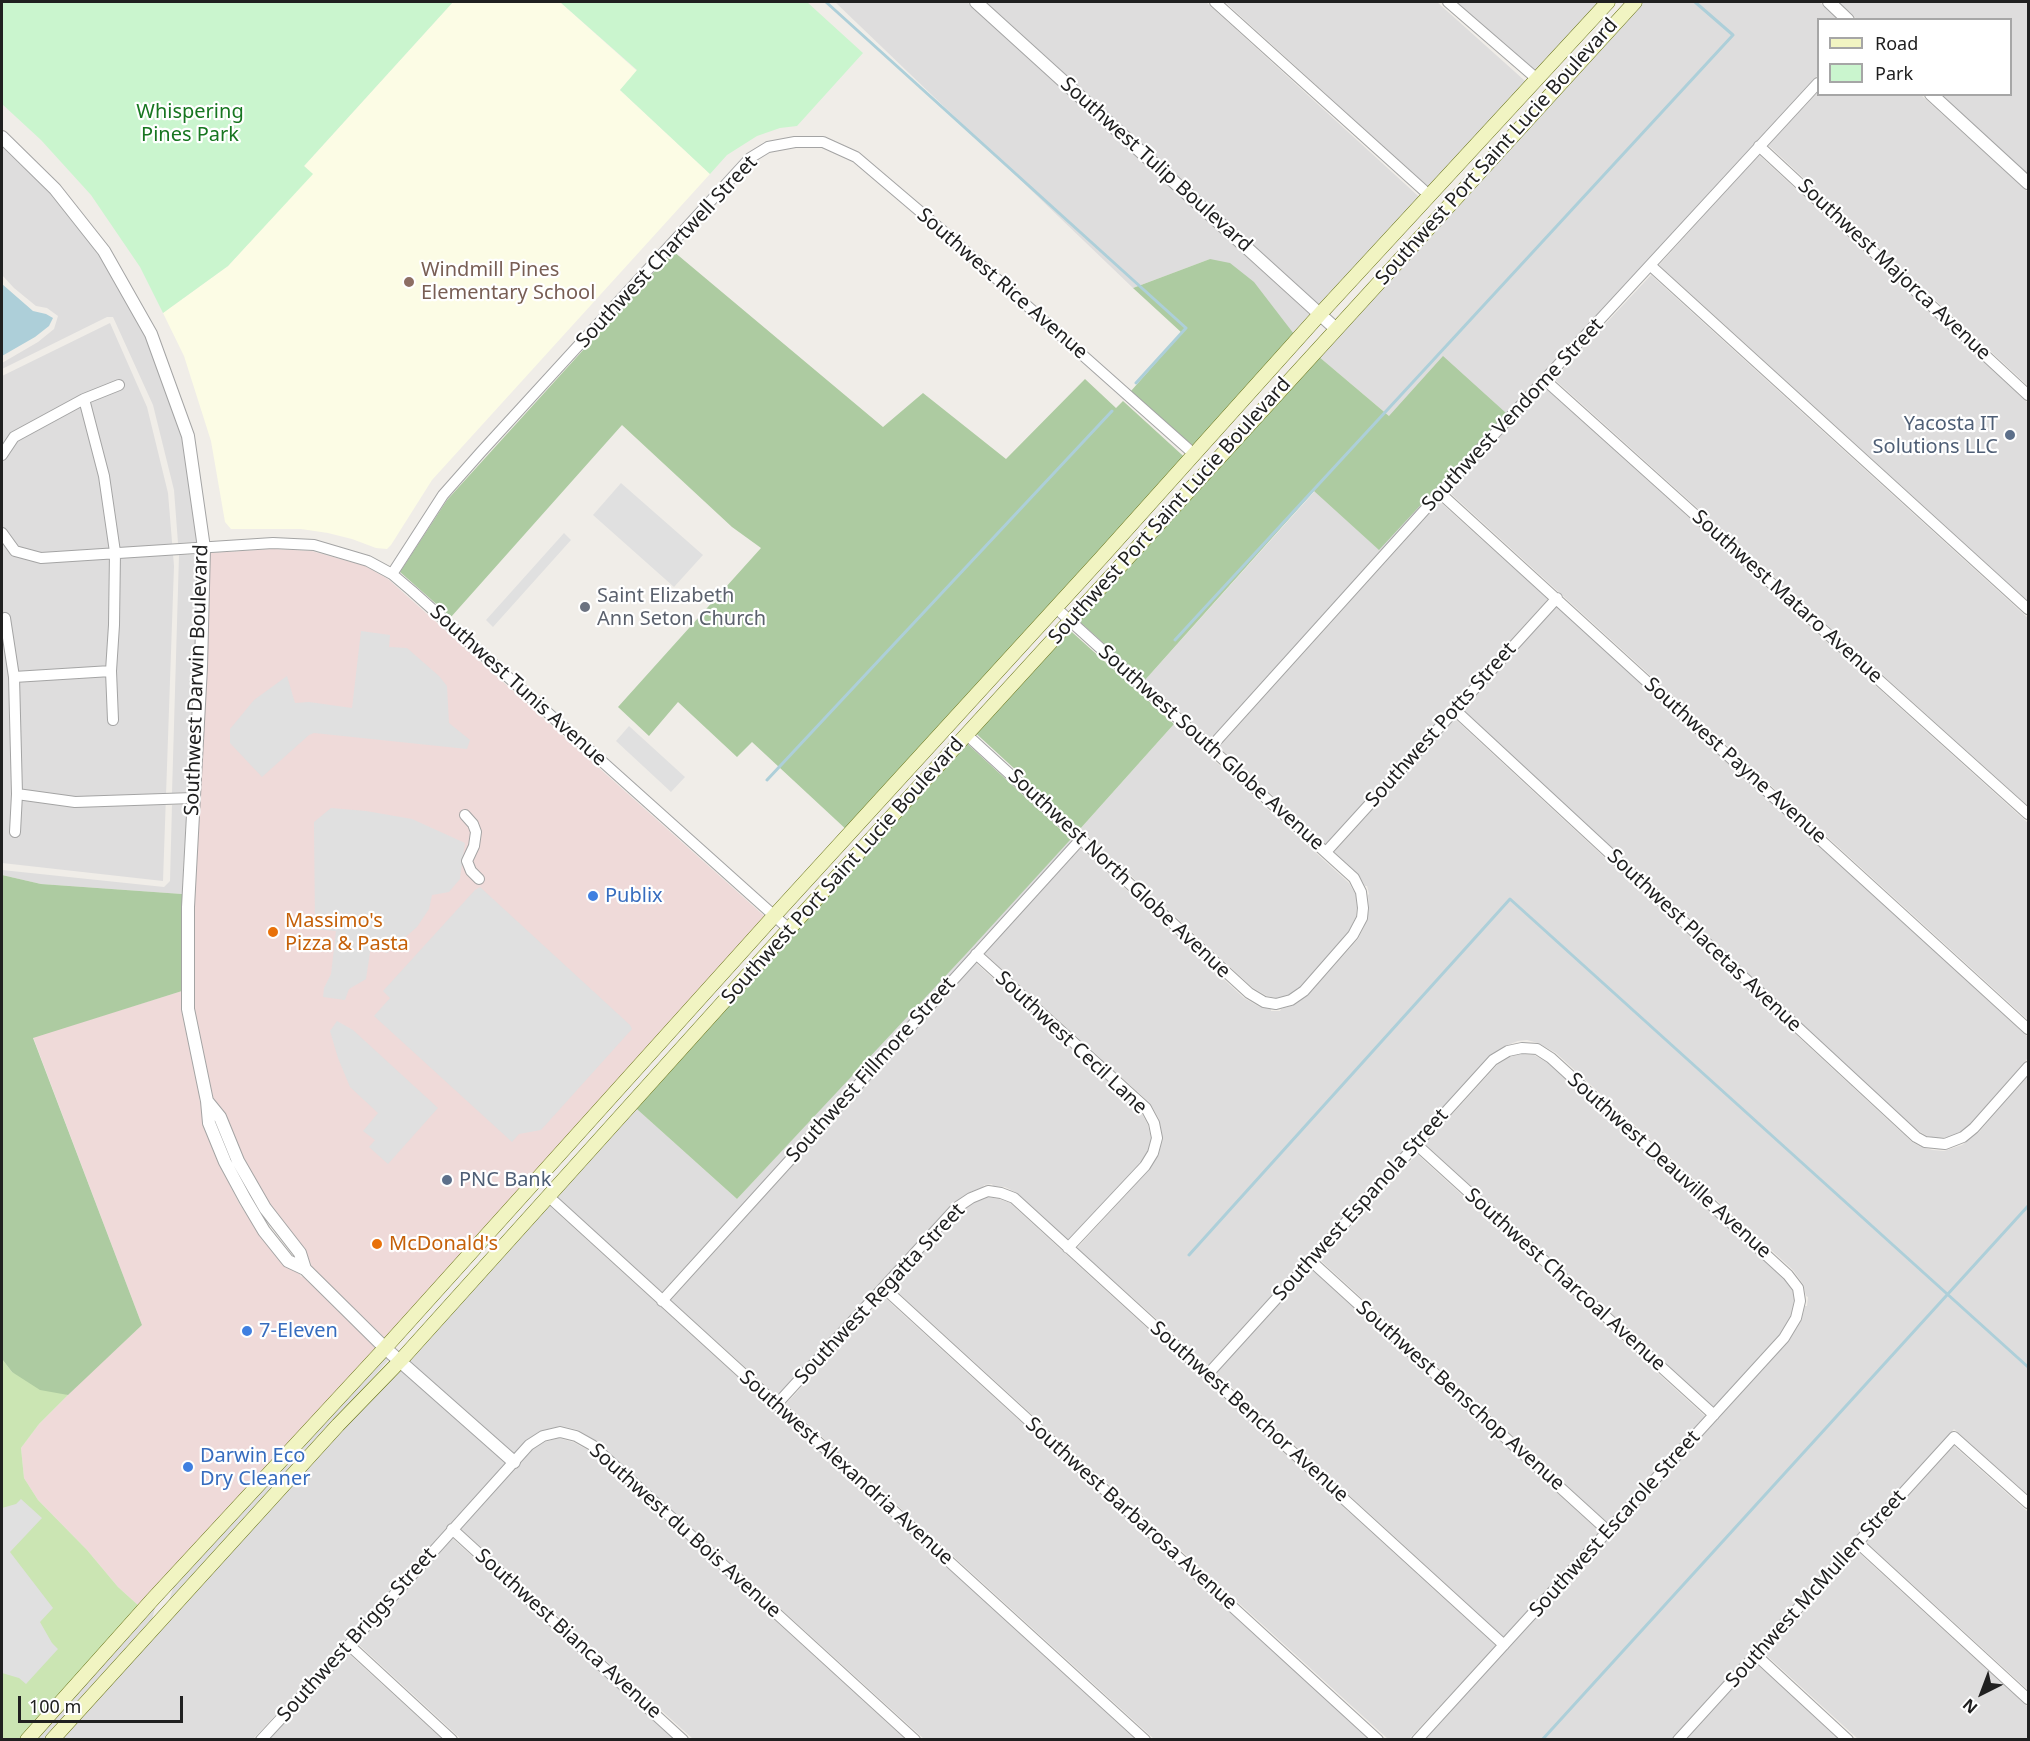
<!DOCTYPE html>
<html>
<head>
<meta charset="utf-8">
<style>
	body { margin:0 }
	#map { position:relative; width:2030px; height:1741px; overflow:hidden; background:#f0ede8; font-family:"Noto Sans",sans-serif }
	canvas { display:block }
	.frame { position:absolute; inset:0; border:3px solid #202020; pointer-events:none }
	.legend { position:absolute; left:1817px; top:18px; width:195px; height:78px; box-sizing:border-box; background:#fff; border:2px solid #a6a6a6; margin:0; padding:8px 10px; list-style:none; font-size:18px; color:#202020 }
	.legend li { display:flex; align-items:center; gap:12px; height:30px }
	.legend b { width:30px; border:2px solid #a6a6a6 }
	.north { position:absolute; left:1952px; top:1663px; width:60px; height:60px; -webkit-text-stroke:4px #fff; paint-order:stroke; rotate:222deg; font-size:16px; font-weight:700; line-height:24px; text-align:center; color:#202020 }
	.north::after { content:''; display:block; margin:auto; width:21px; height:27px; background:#202020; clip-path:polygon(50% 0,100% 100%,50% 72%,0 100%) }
	.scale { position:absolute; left:18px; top:1696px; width:165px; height:27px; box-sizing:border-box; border:3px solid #202020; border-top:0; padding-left:8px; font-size:18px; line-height:21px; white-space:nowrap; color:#202020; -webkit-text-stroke:4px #fff; paint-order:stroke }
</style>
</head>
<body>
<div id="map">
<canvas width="2030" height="1741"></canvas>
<div class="frame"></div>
<ul class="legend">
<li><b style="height:8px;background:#f1f4c2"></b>Road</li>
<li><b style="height:16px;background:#caf5ce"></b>Park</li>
</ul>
<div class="north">N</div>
<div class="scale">100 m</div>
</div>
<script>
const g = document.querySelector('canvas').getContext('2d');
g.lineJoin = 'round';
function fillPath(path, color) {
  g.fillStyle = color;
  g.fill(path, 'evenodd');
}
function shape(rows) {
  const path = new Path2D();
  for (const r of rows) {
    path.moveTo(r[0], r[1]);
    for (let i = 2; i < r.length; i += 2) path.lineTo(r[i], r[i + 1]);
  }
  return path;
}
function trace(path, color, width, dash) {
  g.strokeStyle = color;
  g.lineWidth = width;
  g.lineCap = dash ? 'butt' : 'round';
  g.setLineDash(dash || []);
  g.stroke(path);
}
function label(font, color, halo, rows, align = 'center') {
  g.font = font + ' "Noto Sans",sans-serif';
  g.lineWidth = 4.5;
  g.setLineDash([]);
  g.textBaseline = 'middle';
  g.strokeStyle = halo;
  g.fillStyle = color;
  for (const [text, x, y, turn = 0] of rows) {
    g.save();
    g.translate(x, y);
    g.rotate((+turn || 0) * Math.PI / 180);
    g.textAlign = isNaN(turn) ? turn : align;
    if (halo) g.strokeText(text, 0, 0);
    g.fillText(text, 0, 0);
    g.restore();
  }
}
fillPath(shape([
	[835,2,967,2,1320,324,1303,343,1210,259,1133,288],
	[986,2,1206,2,1428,205,1328,315],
	[1225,2,1437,2,1534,89,1437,195],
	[1456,2,1613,2,1543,80],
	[1628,2,1819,2,1839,19,1818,20,1818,75,1440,485,1210,739,1145,680,1315,491,1389,416,1311,350],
	[1838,2,2028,2,2028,175,1940,95,2010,94,2010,20,1857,19],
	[1818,92,1818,94,1921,95,2028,192,2028,386,1768,145],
	[2,146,51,193,99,255,146,337,182,438,197,542,178,543,174,490,153,405,113,317,107,317,2,369,2,363,38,342,54,329,58,316,47,308,36,306,14,288,2,275],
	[1759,155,2028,403,2028,601,1659,265],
	[1651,275,2028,618,2028,806,1554,379],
	[110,323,147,407,168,493,174,566,163,881,2,863,2,376],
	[1545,388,2028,823,2028,1020,1449,492],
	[1440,502,1548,599,1326,844,1219,747],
	[198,554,195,668,187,792,172,793,179,555],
	[1556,606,2028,1037,2028,1058,1970,1124,1960,1132,1952,1137,1936,1138,1927,1136,1911,1126,1463,710],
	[1455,719,1912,1142,1921,1147,1933,1150,1944,1151,1962,1145,1979,1132,2028,1075,2028,1495,1954,1429,1671,1739,1425,1739,1788,1342,1801,1321,1805,1306,1807,1306,1808,1297,1806,1296,1803,1284,1793,1270,1556,1053,1538,1043,1527,1040,1518,1041,1505,1046,1489,1057,1208,1365,1077,1248,1149,1170,1158,1156,1163,1139,1159,1119,1150,1103,984,953,1081,848,1244,998,1260,1007,1271,1009,1271,1011,1280,1011,1281,1009,1294,1005,1308,995,1358,939,1367,921,1369,908,1368,895,1369,894,1367,886,1365,886,1358,874,1334,852],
	[1174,724,1349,883,1356,895,1357,908,1356,917,1348,932,1300,987,1289,995,1276,998,1267,996,1253,988,1080,829],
	[187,804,182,894,41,884,2,875,2,870,164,887,170,881,172,805],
	[1071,839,1073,840,662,1292,550,1190,629,1102,737,1199],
	[976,963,1141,1112,1148,1125,1151,1138,1148,1151,1140,1163,1068,1240,1017,1193,1005,1187,993,1186,992,1184,984,1185,983,1187,968,1193,952,1204,777,1396,671,1300],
	[1522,1054,1534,1055,1548,1063,1784,1279,1793,1291,1794,1302,1791,1316,1780,1334,1714,1407,1425,1144,1497,1065,1509,1057],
	[1417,1154,1705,1416,1608,1523,1320,1260],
	[988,1197,999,1199,1010,1203,1496,1646,1409,1739,1388,1739,892,1287,960,1212,973,1203],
	[542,1199,773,1409,1135,1739,924,1739,596,1441,578,1430,561,1426,540,1431,525,1441,345,1641,253,1739,60,1740,159,1630,161,1630,162,1626],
	[1311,1269,1600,1532,1504,1637,1216,1373],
	[884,1297,1369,1739,1154,1739,786,1404],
	[385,1356,389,1359,340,1416,169,1601,174,1585],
	[559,1438,573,1442,588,1450,905,1739,693,1739,461,1529,533,1449,545,1442],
	[1954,1446,2028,1512,2028,1690,1866,1542],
	[452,1538,674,1739,461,1739,358,1644],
	[1858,1552,2028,1707,2028,1739,1858,1739,1765,1654],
	[156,1604,152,1620,44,1739,35,1740],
	[349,1654,442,1739,269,1739],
	[1756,1663,1839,1739,1686,1739]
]), '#dedddd');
fillPath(shape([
	[273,549,312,551,365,566,388,579,771,922,386,1339,312,1267,305,1249,270,1204,243,1158,225,1115,213,1098,194,1007,194,906,207,667,210,553],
	[182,990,201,1098,199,1100,202,1103,203,1124,220,1166,239,1203,259,1234,283,1265,300,1274,301,1277,303,1276,377,1348,167,1576,164,1575,163,1579,139,1606,118,1587,87,1550,38,1500,24,1478,21,1448,39,1424,84,1379,142,1325,33,1037,182,991]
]), '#efdad9');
fillPath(shape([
	[453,2,560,2,637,71,620,90,710,174,432,480,391,545,387,549,376,548,352,539,328,533,301,529,231,529,225,522,211,441,184,356,163,313,228,266,312,174,304,166]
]), '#fcfce5');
fillPath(shape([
	[2,1359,12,1372,68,1395,39,1424,21,1448,24,1478,38,1500,87,1550,118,1587,139,1606,20,1740,2,1739]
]), '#cbe5b3');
fillPath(shape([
	[673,251,883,427,923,393,1006,459,1085,379,1116,408,1123,401,1192,464,849,832,752,742,737,757,678,702,649,736,618,707,761,548,732,527,622,425,451,617,400,572,447,500],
	[1210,259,1230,263,1254,282,1297,338,1201,454,1131,391,1182,333,1133,288],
	[1311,350,1389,416,1443,356,1506,413,1379,550,1314,491,1145,680,1071,614],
	[1063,624,1174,724,1080,829,969,727],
	[960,737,1071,839,966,954,737,1199,629,1102],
	[2,875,41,884,182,894,182,991,33,1038,142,1325,68,1395,40,1390,12,1372,2,1359]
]), '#adcba1');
fillPath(shape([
	[2,2,453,2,304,166,313,174,228,266,163,313,140,267,91,195,41,140,2,104],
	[560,2,807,2,863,53,797,126,780,128,757,136,727,155,710,174,620,90,637,70]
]), '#caf5ce');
fillPath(shape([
	[621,483,703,555,674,587,593,515],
	[564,533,571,540,493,627,486,620],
	[361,631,390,635,389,647,407,648,439,676,447,686,449,723,470,740,467,749,314,733,309,735,262,777,230,743,230,729,254,700,287,676,295,703,309,702,352,708],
	[629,726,685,777,671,792,616,741],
	[331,808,366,811,412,819,465,843,460,879,449,892,432,895,429,909,417,927,387,953,371,946,366,979,349,989,345,1000,323,997,324,988,331,974,336,931,315,929,314,822],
	[480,887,630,1025,632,1029,541,1130,519,1134,512,1142,374,1016,390,998,383,991,475,890],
	[337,1021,353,1030,438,1108,388,1164,369,1147,375,1140,363,1131,378,1113,350,1087,338,1058,330,1031],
	[21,1499,42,1518,10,1552,53,1608,40,1622,52,1643,58,1649,26,1684,19,1678,2,1673,2,1508,16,1504]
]), '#e0e0e0');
fillPath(shape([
	[2,284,33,311,46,314,53,318,49,326,35,337,2,356]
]), '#adcfd9');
trace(shape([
	[826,2,1186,328,1136,383],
	[1175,640,1733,35,1695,2],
	[767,780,1112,411],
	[1189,1255,1510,899,2028,1367],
	[1542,1740,2028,1206]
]), '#adcfd9', 3);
const minor = shape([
	[1215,2,1429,195],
	[1448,2,1537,79],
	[1759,146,2028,395],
	[1651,266,2028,609],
	[1545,380,2028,814],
	[84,399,104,476,115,552,114,625,111,671,113,720],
	[2,455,14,437,84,399,119,385],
	[1440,493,2028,1029],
	[2,533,15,551,41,558,273,543,314,545,368,561,392,574,412,591,789,929],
	[392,574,443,495,481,452,750,158,768,147,795,142,823,142,856,157,943,231,1195,455],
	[5,618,14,677,17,794,15,832],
	[14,677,111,671],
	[1455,710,1916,1137,1925,1142,1945,1144,1963,1137,1974,1128,2028,1067],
	[967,735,1249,993,1264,1002,1276,1004,1291,1000,1304,991,1353,935,1362,918,1363,908,1361,892,1354,878,1056,608],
	[1210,748,1440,493,1818,83],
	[17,794,75,802,193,798],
	[465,815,473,824,476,832,474,846,467,861,471,871,479,879],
	[1326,852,1557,598],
	[976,954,1146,1108,1154,1123,1157,1138,1153,1153,1145,1166,1068,1248],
	[1417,1145,1714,1415],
	[548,1196,1145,1740],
	[1311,1261,1608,1531],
	[884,1288,1378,1740],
	[662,1301,1081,839],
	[1208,1374,1493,1060,1508,1051,1522,1048,1537,1049,1551,1058,1788,1275,1798,1288,1800,1301,1796,1318,1784,1338,1417,1740],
	[777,1404,956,1208,971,1198,988,1191,1001,1193,1014,1198,1504,1645],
	[452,1529,683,1740],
	[1858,1543,2028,1699],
	[349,1645,452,1740],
	[1756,1655,1848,1740],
	[261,1740,349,1645,529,1445,543,1436,560,1432,576,1436,592,1445,915,1740],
	[1678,1740,1954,1437,2028,1503]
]);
const tertiary = shape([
	[976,2,1335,328],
	[1829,2,1848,20],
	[1931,94,2028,183],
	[2,137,55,189,104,251,151,334,188,436,204,548,201,667,188,907,188,1009,207,1101,209,1123,225,1162,245,1199,264,1231,288,1261,305,1269,385,1348,514,1462],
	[207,1101,220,1117,238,1161,265,1208,300,1253,305,1269]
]);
const secondary = shape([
	[27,1740,152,1600,385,1348,774,916,1102,557,1320,314,1608,2],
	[52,1740,338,1425,401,1360,789,929,1635,2]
]);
trace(minor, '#a4a4a4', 12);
trace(tertiary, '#a4a4a4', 14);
trace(secondary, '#646f10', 15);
trace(minor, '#fff', 10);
trace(tertiary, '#fff', 12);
trace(secondary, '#f1f4c2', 14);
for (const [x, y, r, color] of [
	[409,282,6,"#8d6e63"],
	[2010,435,6,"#5c6f8a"],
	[585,607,6,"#6b7280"],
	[593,896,6,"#3f7fe0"],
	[273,932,6,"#e8710a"],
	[447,1180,6,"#5c6f8a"],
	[377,1244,6,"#e8710a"],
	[247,1331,6,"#3f7fe0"],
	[188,1467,6,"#3f7fe0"]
]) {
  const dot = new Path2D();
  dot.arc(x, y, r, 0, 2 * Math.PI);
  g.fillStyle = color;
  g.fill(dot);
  trace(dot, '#fff', 2);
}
label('20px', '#177620', '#fff', [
	["Whispering",190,112],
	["Pines Park",190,135]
]);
label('20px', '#202020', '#fff', [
	["Southwest Port Saint Lucie Boulevard",1497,152,-48],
	["Southwest Tulip Boulevard",1156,165,42],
	["Southwest Chartwell Street",667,252,-47],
	["Southwest Majorca Avenue",1894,270,43],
	["Southwest Rice Avenue",1002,284,41],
	["Southwest Vendome Street",1513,415,-47],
	["Southwest Port Saint Lucie Boulevard",1170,511,-48],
	["Southwest Mataro Avenue",1787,597,42],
	["Southwest Darwin Boulevard",197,680,-88],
	["Southwest Tunis Avenue",518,686,42],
	["Southwest Potts Street",1441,725,-48],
	["Southwest South Globe Avenue",1211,748,42],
	["Southwest Payne Avenue",1735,761,42],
	["Southwest Port Saint Lucie Boulevard",843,871,-48],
	["Southwest North Globe Avenue",1119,874,43],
	["Southwest Placetas Avenue",1704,941,43],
	["Southwest Cecil Lane",1071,1043,43],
	["Southwest Fillmore Street",871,1070,-48],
	["Southwest Deauville Avenue",1669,1166,42],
	["Southwest Espanola Street",1361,1205,-48],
	["Southwest Charcoal Avenue",1565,1280,42],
	["Southwest Regatta Street",880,1294,-47],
	["Southwest Benschop Avenue",1460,1396,42],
	["Southwest Benchor Avenue",1249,1412,42],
	["Southwest Alexandria Avenue",846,1468,42],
	["Southwest Barbarosa Avenue",1131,1514,42],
	["Southwest Escarole Street",1615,1524,-48],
	["Southwest du Bois Avenue",685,1531,42],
	["Southwest McMullen Street",1816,1589,-48],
	["Southwest Bianca Avenue",568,1634,42],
	["Southwest Briggs Street",357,1635,-48]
]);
label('20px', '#785e54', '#fff', [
	["Windmill Pines",421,270],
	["Elementary School",421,293]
], 'left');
label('20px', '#4e5e75', '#fff', [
	["Yacosta IT",1998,424],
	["Solutions LLC",1998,447],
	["PNC Bank",459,1180,"left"]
], 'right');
label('20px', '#5b616d', '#fff', [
	["Saint Elizabeth",597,596],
	["Ann Seton Church",597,619]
], 'left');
label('20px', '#366cbe', '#fff', [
	["Publix",605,896],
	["7-Eleven",259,1331],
	["Darwin Eco",200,1456],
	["Dry Cleaner",200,1479]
], 'left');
label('20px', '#c56008', '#fff', [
	["Massimo's",285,921],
	["Pizza & Pasta",285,944],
	["McDonald's",389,1244]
], 'left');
</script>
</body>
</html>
